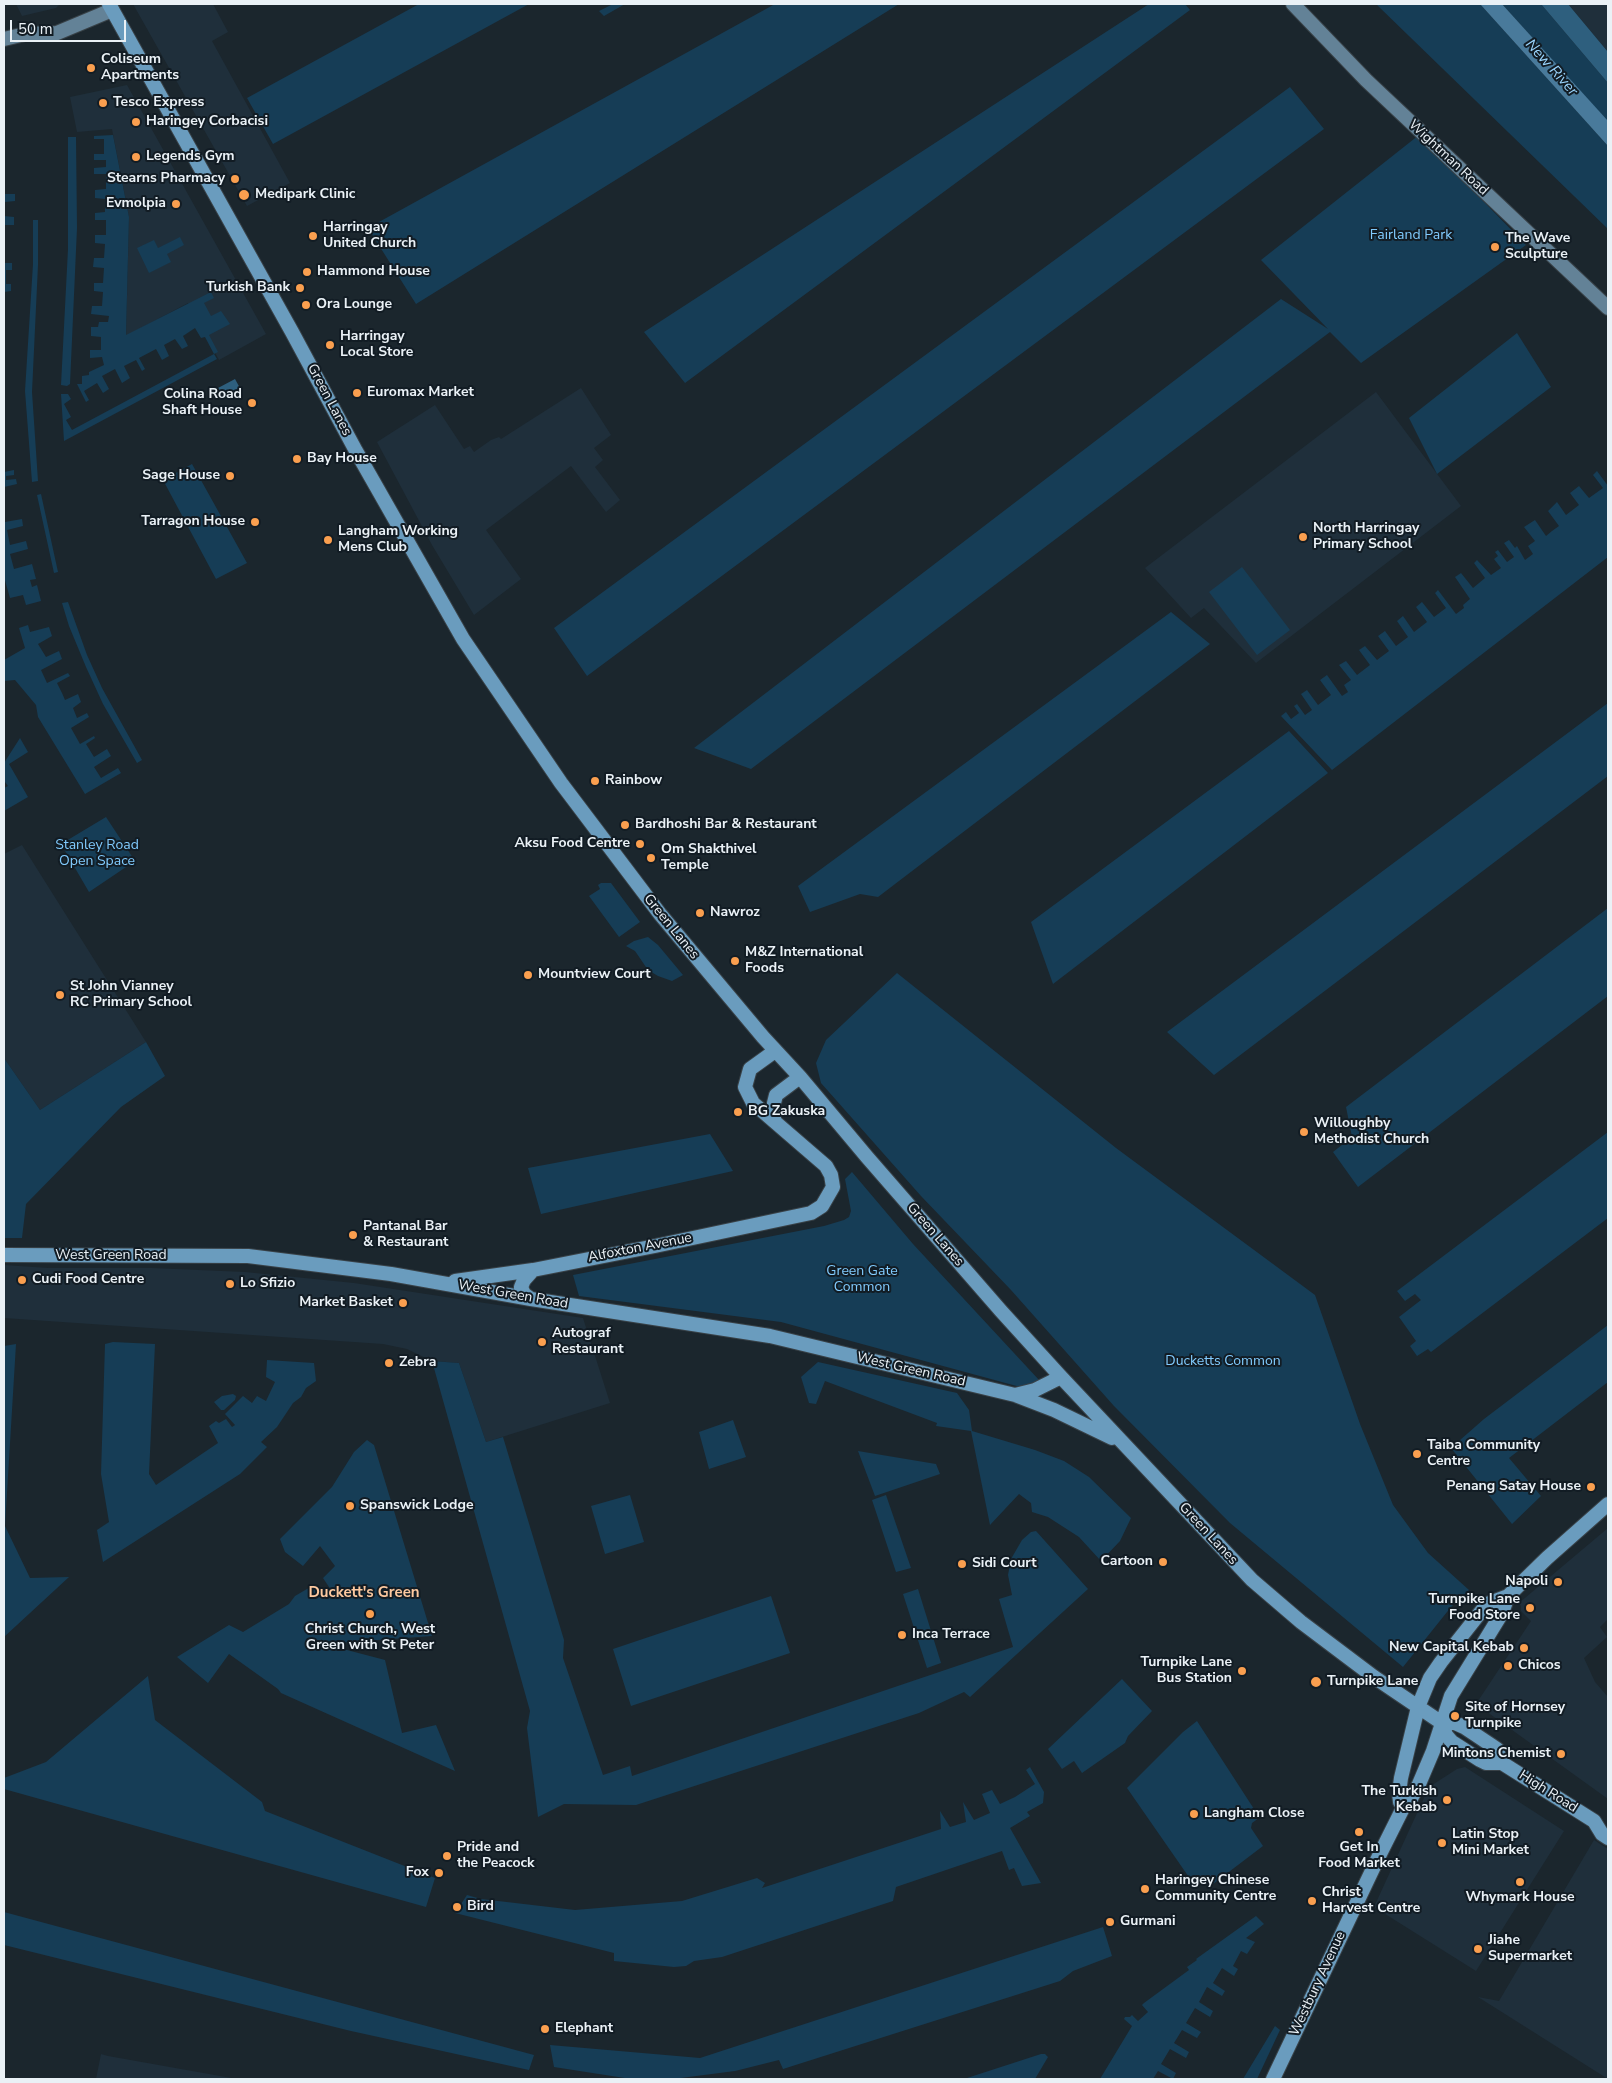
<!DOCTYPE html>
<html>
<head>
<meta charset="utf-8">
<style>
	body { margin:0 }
	#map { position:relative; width:1612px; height:2083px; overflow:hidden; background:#1b262d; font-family:"Nunito Sans",sans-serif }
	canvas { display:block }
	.frame { position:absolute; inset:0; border:5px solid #eaf1f6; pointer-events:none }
	.scale { position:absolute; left:10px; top:20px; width:116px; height:22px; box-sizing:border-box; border:2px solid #eaf1f6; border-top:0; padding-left:6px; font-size:15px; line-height:18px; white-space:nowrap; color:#eaf1f6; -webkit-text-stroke:4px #121c24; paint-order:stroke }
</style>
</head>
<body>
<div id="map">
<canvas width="1612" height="2083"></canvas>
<div class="frame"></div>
<div class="scale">50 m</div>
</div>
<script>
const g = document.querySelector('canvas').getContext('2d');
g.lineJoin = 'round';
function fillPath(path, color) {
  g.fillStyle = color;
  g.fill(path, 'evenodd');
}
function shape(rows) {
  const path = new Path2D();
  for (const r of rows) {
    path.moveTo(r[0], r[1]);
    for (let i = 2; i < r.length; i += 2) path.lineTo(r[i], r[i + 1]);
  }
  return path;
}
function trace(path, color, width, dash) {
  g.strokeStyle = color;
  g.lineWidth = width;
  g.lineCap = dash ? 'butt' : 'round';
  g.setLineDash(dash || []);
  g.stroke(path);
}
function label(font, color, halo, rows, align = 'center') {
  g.font = font + ' "Nunito Sans",sans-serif';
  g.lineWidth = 4;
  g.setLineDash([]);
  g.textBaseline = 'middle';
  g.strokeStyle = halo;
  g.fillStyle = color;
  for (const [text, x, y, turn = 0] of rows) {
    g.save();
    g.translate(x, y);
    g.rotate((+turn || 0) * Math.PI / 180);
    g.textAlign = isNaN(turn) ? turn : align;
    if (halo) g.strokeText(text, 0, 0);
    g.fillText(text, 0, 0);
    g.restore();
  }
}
fillPath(shape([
	[16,4,60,4,56,8,22,16],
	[133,4,213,4,228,32,212,41,290,183,247,206],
	[1568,4,1608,4,1608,52],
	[127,85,266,334,219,360,188,303,126,336,129,217,112,129,77,132,70,97],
	[581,388,611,435,594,448,603,460,595,467,620,500,606,512,571,466,486,530,521,579,474,615,432,545,377,442,435,405,464,449,470,446,474,452,491,440,499,437,501,439],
	[1376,392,1461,506,1256,663,1204,608,1191,618,1145,568],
	[22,845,146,1042,40,1110,4,1058,4,854],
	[4,1265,48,1268,152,1268,245,1272,354,1283,583,1318,610,1403,486,1442,459,1363,432,1361,407,1349,383,1344,4,1318],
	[1608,1528,1608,1619,1600,1627,1607,1637,1584,1658,1595,1682,1608,1697,1608,1799,1476,1704,1531,1621,1521,1611,1521,1606,1519,1603],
	[1465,1767,1564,1831,1476,1971,1374,1907,1429,1787,1457,1769],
	[1594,1840,1608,1849,1608,2079,1478,1997,1499,2001],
	[101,2054,108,2056,237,2079,96,2079]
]), '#1f2f3b');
fillPath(shape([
	[419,4,529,4,273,144,247,98],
	[613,4,625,4,604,16,599,11],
	[775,4,899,4,416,304,368,228],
	[1149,4,1185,4,1190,10,685,383,644,332],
	[1376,4,1480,4,1608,146,1608,229],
	[1502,4,1541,4,1608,83,1608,122],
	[1290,87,1324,129,587,676,554,628],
	[113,135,129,217,126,335,211,292,214,298,204,303,211,316,221,311,230,324,209,335,218,352,214,354,217,359,64,441,61,394,68,394,71,399,64,404,71,417,66,420,72,430,214,354,205,337,201,338,195,328,183,336,188,346,182,349,175,339,164,345,169,356,162,360,156,349,139,358,145,369,142,371,136,360,124,366,130,378,122,383,115,369,102,376,109,389,103,393,97,383,84,391,89,400,86,402,77,384,82,384,82,376,89,375,89,372,104,365,102,357,90,358,90,350,101,350,101,337,91,336,91,327,98,327,99,322,108,322,109,316,91,314,92,306,102,306,103,292,94,291,94,283,103,283,104,268,93,267,94,258,104,258,105,244,95,243,95,235,106,235,106,220,95,220,95,213,105,212,105,199,95,198,95,190,106,189,106,174,94,174,94,168,106,167,106,160,94,160,94,154,104,154,104,139,94,139,94,136],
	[1419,135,1526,245,1361,363,1330,332,751,769,694,748,1281,299,1328,329,1261,260],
	[68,137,76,137,77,228,70,384,67,386,61,385,68,249],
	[4,194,15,194,15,201,5,202,4,216,14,217,14,225,4,225],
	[33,220,38,220,38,265,32,392,38,481,32,482,25,391,33,264],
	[180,237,184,245,167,254,171,262,149,273,137,248,154,240,158,248],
	[4,263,12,263,12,270,6,270,6,284,11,284,11,291,4,292],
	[1517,333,1551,387,1437,474,1409,418],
	[192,464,247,563,216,579,163,480],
	[14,470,14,475,6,476,6,480,16,479,17,484,4,487,4,472],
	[1597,471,1608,486,1608,557,1332,770,1281,716,1286,712,1291,719,1299,713,1294,706,1297,704,1305,715,1312,710,1301,694,1307,690,1318,705,1331,695,1320,680,1327,675,1342,696,1348,692,1344,685,1351,680,1339,665,1346,661,1357,675,1370,665,1359,650,1365,646,1377,660,1389,651,1378,636,1385,631,1396,646,1408,637,1397,621,1403,616,1414,632,1427,622,1416,607,1422,602,1434,617,1446,608,1435,593,1438,590,1456,614,1464,608,1463,605,1470,599,1455,577,1461,573,1473,588,1485,578,1474,563,1477,560,1491,575,1501,568,1494,559,1498,556,1495,552,1498,550,1507,562,1514,557,1504,543,1509,540,1515,548,1517,546,1525,560,1533,554,1528,546,1535,541,1524,527,1535,520,1546,536,1552,531,1559,526,1548,511,1557,502,1566,515,1579,505,1570,493,1579,486,1589,498,1603,488,1593,475],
	[41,494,58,572,54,573,37,495],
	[22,519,23,526,7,530,10,545,26,541,28,549,10,554,14,569,32,564,36,579,30,580,32,587,37,585,41,601,26,605,23,595,10,598,4,577,4,520,5,522],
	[1242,567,1290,630,1257,655,1209,592],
	[68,602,87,655,102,688,142,760,137,763,103,704,86,667,69,626,62,603],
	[1171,612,1210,644,878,897,860,894,810,912,798,886],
	[28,625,30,632,49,627,52,636,38,644,46,657,59,651,62,659,41,670,47,683,68,673,70,676,57,683,62,693,65,700,78,694,81,702,73,708,77,718,87,713,89,717,71,728,80,744,94,736,95,738,86,744,94,757,107,749,111,756,94,767,101,778,118,768,121,773,85,794,38,717,36,705,15,680,4,681,4,660,25,648,19,628],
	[1608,703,1608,776,1214,1075,1167,1032],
	[1289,731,1328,773,1053,984,1031,922],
	[20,738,28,752,9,764,28,797,4,811,4,788,8,786,5,782,4,783,4,763],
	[106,817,135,861,89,892,61,844],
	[601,883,611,883,640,922,619,937,589,896,600,889,598,885],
	[1608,908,1608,996,1358,1187,1333,1152,1352,1137,1346,1107],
	[648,937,658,945,683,975,672,981,658,976,648,970,635,951,626,946,634,941],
	[897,973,1116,1148,1315,1295,1360,1424,1393,1505,1428,1553,1469,1590,1451,1607,1403,1667,1230,1523,1114,1406,1011,1290,921,1196,821,1083,816,1063,826,1040],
	[146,1042,165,1076,121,1107,26,1204,22,1238,4,1238,4,1058,40,1110],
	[1608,1132,1608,1218,1431,1352,1428,1349,1417,1356,1410,1346,1416,1341,1399,1317,1421,1300,1415,1294,1405,1301,1397,1291],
	[710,1134,733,1171,541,1214,528,1168],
	[852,1172,913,1244,1039,1380,1035,1384,1024,1388,781,1322,579,1296,573,1275,824,1226,844,1220,849,1217,851,1211,845,1179],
	[1608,1325,1608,1382,1509,1458,1541,1496,1512,1524,1451,1448,1484,1419],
	[113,1342,155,1344,149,1474,156,1485,218,1443,209,1426,216,1421,219,1423,226,1419,232,1427,235,1425,225,1414,243,1396,252,1403,257,1396,266,1401,275,1382,266,1377,267,1360,314,1363,316,1381,306,1388,301,1397,293,1403,277,1427,261,1442,267,1447,240,1474,103,1562,97,1530,109,1522,101,1474,105,1344],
	[16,1344,5,1526,30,1578,69,1577,4,1637,4,1346],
	[432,1361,459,1363,486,1442,503,1437,564,1640,563,1658,603,1775,630,1766,632,1776,1013,1647,999,1599,1012,1595,1008,1575,1011,1559,1022,1540,1031,1532,1036,1531,1088,1589,970,1697,964,1692,919,1713,636,1805,564,1804,538,1817,527,1728,530,1711],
	[818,1362,957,1393,969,1410,972,1431,1035,1450,1064,1461,1089,1477,1131,1518,1120,1541,1101,1561,1079,1537,1048,1517,1032,1512,1031,1503,1019,1494,990,1525,971,1431,936,1426,937,1423,825,1381,816,1404,809,1403,801,1377],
	[233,1394,236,1396,235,1400,224,1410,221,1410,214,1402,222,1396],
	[733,1420,746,1457,709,1469,699,1432],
	[367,1440,374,1445,432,1636,324,1644,385,1660,402,1733,436,1725,455,1771,281,1693,278,1689,229,1654,208,1683,177,1657,229,1625,243,1632,289,1604,295,1596,312,1586,331,1590,323,1578,335,1566,320,1546,303,1566,285,1552,280,1539,332,1487,354,1452],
	[858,1451,936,1464,940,1474,875,1496],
	[630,1495,644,1542,605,1554,591,1506],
	[886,1495,911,1568,896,1572,872,1500],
	[918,1589,941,1663,927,1668,903,1594],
	[771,1596,790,1653,631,1706,613,1649],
	[148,1676,155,1720,262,1802,265,1811,435,1878,426,1907,4,1789,4,1778,46,1762],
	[1122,1679,1152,1711,1128,1736,1125,1743,1082,1773,1074,1761,1062,1769,1048,1749],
	[1197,1721,1254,1809,1263,1815,1252,1823,1251,1828,1263,1846,1213,1884,1193,1883,1127,1788,1183,1732],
	[1030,1767,1044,1792,1043,1803,1027,1812,1030,1816,1010,1828,1041,1883,1022,1886,1014,1868,1009,1870,1002,1851,896,1887,893,1901,722,1957,694,1961,686,1966,674,1967,614,1961,614,1953,455,1913,467,1895,481,1899,575,1910,682,1901,757,1878,765,1883,762,1888,941,1829,940,1811,950,1827,966,1822,963,1802,974,1820,990,1813,982,1794,992,1790,1000,1804,1015,1797,1035,1784,1026,1770],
	[4,1912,534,2055,529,2070,351,2031,4,1945],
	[1256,1916,1264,1924,1246,1938,1255,1942,1247,1954,1241,1951,1233,1966,1238,1969,1234,1976,1222,1968,1213,1983,1225,1991,1222,1996,1207,1987,1199,2002,1213,2011,1210,2017,1195,2008,1186,2023,1201,2032,1197,2038,1182,2030,1174,2043,1189,2052,1186,2058,1170,2049,1161,2064,1176,2073,1173,2079,1158,2071,1153,2079,1100,2079,1132,2026,1124,2019,1125,2017,1130,2017,1132,2015,1138,2021,1148,2012,1142,2005,1144,2003,1189,1970,1187,1967,1197,1960,1196,1959],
	[1103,1927,1112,1956,1073,1971,1060,1981,783,2069,779,2060,735,2071,673,2079,631,2079,554,2067,550,2045,700,2058],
	[1275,2026,1280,2030,1257,2079,1243,2079],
	[1041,2054,1045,2054,1048,2057,1035,2079,964,2079]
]), '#163d56');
fillPath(shape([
	[1541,4,1568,4,1608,52,1608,83],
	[235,379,241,390,224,399,218,388]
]), '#2e5f7e');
fillPath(shape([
	[1480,4,1502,4,1608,121,1608,146]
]), '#497a9b');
const secondary = shape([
	[1293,4,1366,80,1608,308],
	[4,39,25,34,57,33,112,10]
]);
const primary = shape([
	[109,4,292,332,356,451,463,639,561,783,660,914,763,1037,800,1077,867,1157,1001,1311,1061,1377,1252,1580,1301,1622,1374,1677,1442,1723,1455,1723,1464,1727,1497,1749,1502,1763],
	[774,1120,774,1103,776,1095,800,1077],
	[4,1255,248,1256,391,1274,531,1299,770,1336,1015,1395,1054,1410,1112,1438],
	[455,1281,533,1270,655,1246,811,1213,822,1206,833,1187,831,1175,826,1166,753,1103,745,1087,750,1069,775,1051],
	[531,1299,524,1294,521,1287,524,1280,533,1270],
	[1015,1395,1035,1390,1061,1377],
	[1442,1723,1446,1735,1452,1742,1480,1760,1486,1763,1502,1763,1594,1821,1602,1834,1608,1838],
	[1403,1807,1400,1802,1399,1793,1401,1778,1418,1707,1430,1678,1441,1662,1487,1604,1508,1596,1547,1558,1608,1504],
	[1273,2079,1378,1858,1403,1808,1408,1804,1419,1784,1433,1751,1451,1696,1502,1613,1508,1596]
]);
trace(secondary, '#384147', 16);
trace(primary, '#384147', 16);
trace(secondary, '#638297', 14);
trace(primary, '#6a9cbe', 14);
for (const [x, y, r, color] of [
	[91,68,5,"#fa9f4f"],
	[103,103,5,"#fa9f4f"],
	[136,122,5,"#fa9f4f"],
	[136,157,5,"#fa9f4f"],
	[235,179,5,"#fa9f4f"],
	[244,195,6,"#fa9f4f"],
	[176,204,5,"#fa9f4f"],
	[313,236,5,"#fa9f4f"],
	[1495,247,5,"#fa9f4f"],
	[307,272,5,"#fa9f4f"],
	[300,288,5,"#fa9f4f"],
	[306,305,5,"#fa9f4f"],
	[330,345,5,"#fa9f4f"],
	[357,393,5,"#fa9f4f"],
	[252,403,5,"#fa9f4f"],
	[297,459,5,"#fa9f4f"],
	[230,476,5,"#fa9f4f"],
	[255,522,5,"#fa9f4f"],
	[1303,537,5,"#fa9f4f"],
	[328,540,5,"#fa9f4f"],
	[595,781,5,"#fa9f4f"],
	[625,825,5,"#fa9f4f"],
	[640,844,5,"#fa9f4f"],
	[651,858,5,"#fa9f4f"],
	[700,913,5,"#fa9f4f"],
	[735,961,5,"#fa9f4f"],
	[528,975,5,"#fa9f4f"],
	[60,995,5,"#fa9f4f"],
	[738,1112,5,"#fa9f4f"],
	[1304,1132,5,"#fa9f4f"],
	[353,1235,5,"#fa9f4f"],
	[22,1280,5,"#fa9f4f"],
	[230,1284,5,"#fa9f4f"],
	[403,1303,5,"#fa9f4f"],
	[542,1342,5,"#fa9f4f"],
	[389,1363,5,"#fa9f4f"],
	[1417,1454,5,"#fa9f4f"],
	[1591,1487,5,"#fa9f4f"],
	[350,1506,5,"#fa9f4f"],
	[1163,1562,5,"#fa9f4f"],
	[962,1564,5,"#fa9f4f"],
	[1558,1582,5,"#fa9f4f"],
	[1530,1608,5,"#fa9f4f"],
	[370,1614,5,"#fa9f4f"],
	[902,1635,5,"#fa9f4f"],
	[1524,1648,5,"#fa9f4f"],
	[1508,1666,5,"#fa9f4f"],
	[1242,1671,5,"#fa9f4f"],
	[1316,1682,6,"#fa9f4f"],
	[1455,1716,5,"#fa9f4f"],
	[1561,1754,5,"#fa9f4f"],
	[1447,1800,5,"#fa9f4f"],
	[1194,1814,5,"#fa9f4f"],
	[1359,1832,5,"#fa9f4f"],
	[1442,1843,5,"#fa9f4f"],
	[447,1856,5,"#fa9f4f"],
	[439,1873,5,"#fa9f4f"],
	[1520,1882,5,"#fa9f4f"],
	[1145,1889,5,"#fa9f4f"],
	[1312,1901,5,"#fa9f4f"],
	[457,1907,5,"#fa9f4f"],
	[1110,1922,5,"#fa9f4f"],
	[1478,1949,5,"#fa9f4f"],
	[545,2029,5,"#fa9f4f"]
]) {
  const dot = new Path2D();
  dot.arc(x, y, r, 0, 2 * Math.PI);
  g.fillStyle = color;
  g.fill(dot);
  trace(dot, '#121c24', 2);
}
label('bold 14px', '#eaf1f6', '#121c24', [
	["Coliseum",101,60],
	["Apartments",101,76],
	["Tesco Express",113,103],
	["Haringey Corbacisi",146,122],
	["Legends Gym",146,157],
	["Stearns Pharmacy",225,179,"right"],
	["Medipark Clinic",255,195],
	["Evmolpia",166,204,"right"],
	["Harringay",323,228],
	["United Church",323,244],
	["The Wave",1505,239],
	["Sculpture",1505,255],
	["Hammond House",317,272],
	["Turkish Bank",290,288,"right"],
	["Ora Lounge",316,305],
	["Harringay",340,337],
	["Local Store",340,353],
	["Euromax Market",367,393],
	["Colina Road",242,395,"right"],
	["Shaft House",242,411,"right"],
	["Bay House",307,459],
	["Sage House",220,476,"right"],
	["Tarragon House",245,522,"right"],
	["North Harringay",1313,529],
	["Primary School",1313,545],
	["Langham Working",338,532],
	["Mens Club",338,548],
	["Rainbow",605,781],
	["Bardhoshi Bar & Restaurant",635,825],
	["Aksu Food Centre",630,844,"right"],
	["Om Shakthivel",661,850],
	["Temple",661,866],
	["Nawroz",710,913],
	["M&Z International",745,953],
	["Foods",745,969],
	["Mountview Court",538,975],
	["St John Vianney",70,987],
	["RC Primary School",70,1003],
	["BG Zakuska",748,1112],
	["Willoughby",1314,1124],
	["Methodist Church",1314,1140],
	["Pantanal Bar",363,1227],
	["& Restaurant",363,1243],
	["Cudi Food Centre",32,1280],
	["Lo Sfizio",240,1284],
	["Market Basket",393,1303,"right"],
	["Autograf",552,1334],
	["Restaurant",552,1350],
	["Zebra",399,1363],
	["Taiba Community",1427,1446],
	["Centre",1427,1462],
	["Penang Satay House",1581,1487,"right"],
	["Spanswick Lodge",360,1506],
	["Cartoon",1153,1562,"right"],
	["Sidi Court",972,1564],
	["Napoli",1548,1582,"right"],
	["Turnpike Lane",1520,1600,"right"],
	["Food Store",1520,1616,"right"],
	["Christ Church, West",370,1630,"center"],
	["Green with St Peter",370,1646,"center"],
	["Inca Terrace",912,1635],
	["New Capital Kebab",1514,1648,"right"],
	["Turnpike Lane",1232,1663,"right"],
	["Bus Station",1232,1679,"right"],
	["Chicos",1518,1666],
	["Turnpike Lane",1327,1682],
	["Site of Hornsey",1465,1708],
	["Turnpike",1465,1724],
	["Mintons Chemist",1551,1754,"right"],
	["The Turkish",1437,1792,"right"],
	["Kebab",1437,1808,"right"],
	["Langham Close",1204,1814],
	["Latin Stop",1452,1835],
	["Mini Market",1452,1851],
	["Pride and",457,1848],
	["the Peacock",457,1864],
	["Get In",1359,1848,"center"],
	["Food Market",1359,1864,"center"],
	["Fox",429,1873,"right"],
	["Haringey Chinese",1155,1881],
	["Community Centre",1155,1897],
	["Christ",1322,1893],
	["Harvest Centre",1322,1909],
	["Whymark House",1520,1898,"center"],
	["Bird",467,1907],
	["Gurmani",1120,1922],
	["Jiahe",1488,1941],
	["Supermarket",1488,1957],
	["Elephant",555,2029]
], 'left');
label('14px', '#eaf1f6', '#121c24', [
	["Wightman Road",1448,158,43],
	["Green Lanes",329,400,62],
	["Green Lanes",671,927,51],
	["Green Lanes",935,1235,49],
	["Alfoxton Avenue",640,1248,-11],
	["West Green Road",111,1256],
	["West Green Road",513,1295,10],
	["West Green Road",911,1370,13],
	["Green Lanes",1208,1534,47],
	["High Road",1548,1792,32],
	["Westbury Avenue",1318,1984,-65]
]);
label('14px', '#81cbfe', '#121c24', [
	["Fairland Park",1411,236],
	["Stanley Road",97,846],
	["Open Space",97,862],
	["Green Gate",862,1272],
	["Common",862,1288],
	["Ducketts Common",1223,1362]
]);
label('italic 15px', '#9bd6ff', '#121c24', [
	["New River",1551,68,48]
]);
label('bold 15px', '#fdc9a0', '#121c24', [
	["Duckett's Green",364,1593]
]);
</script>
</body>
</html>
